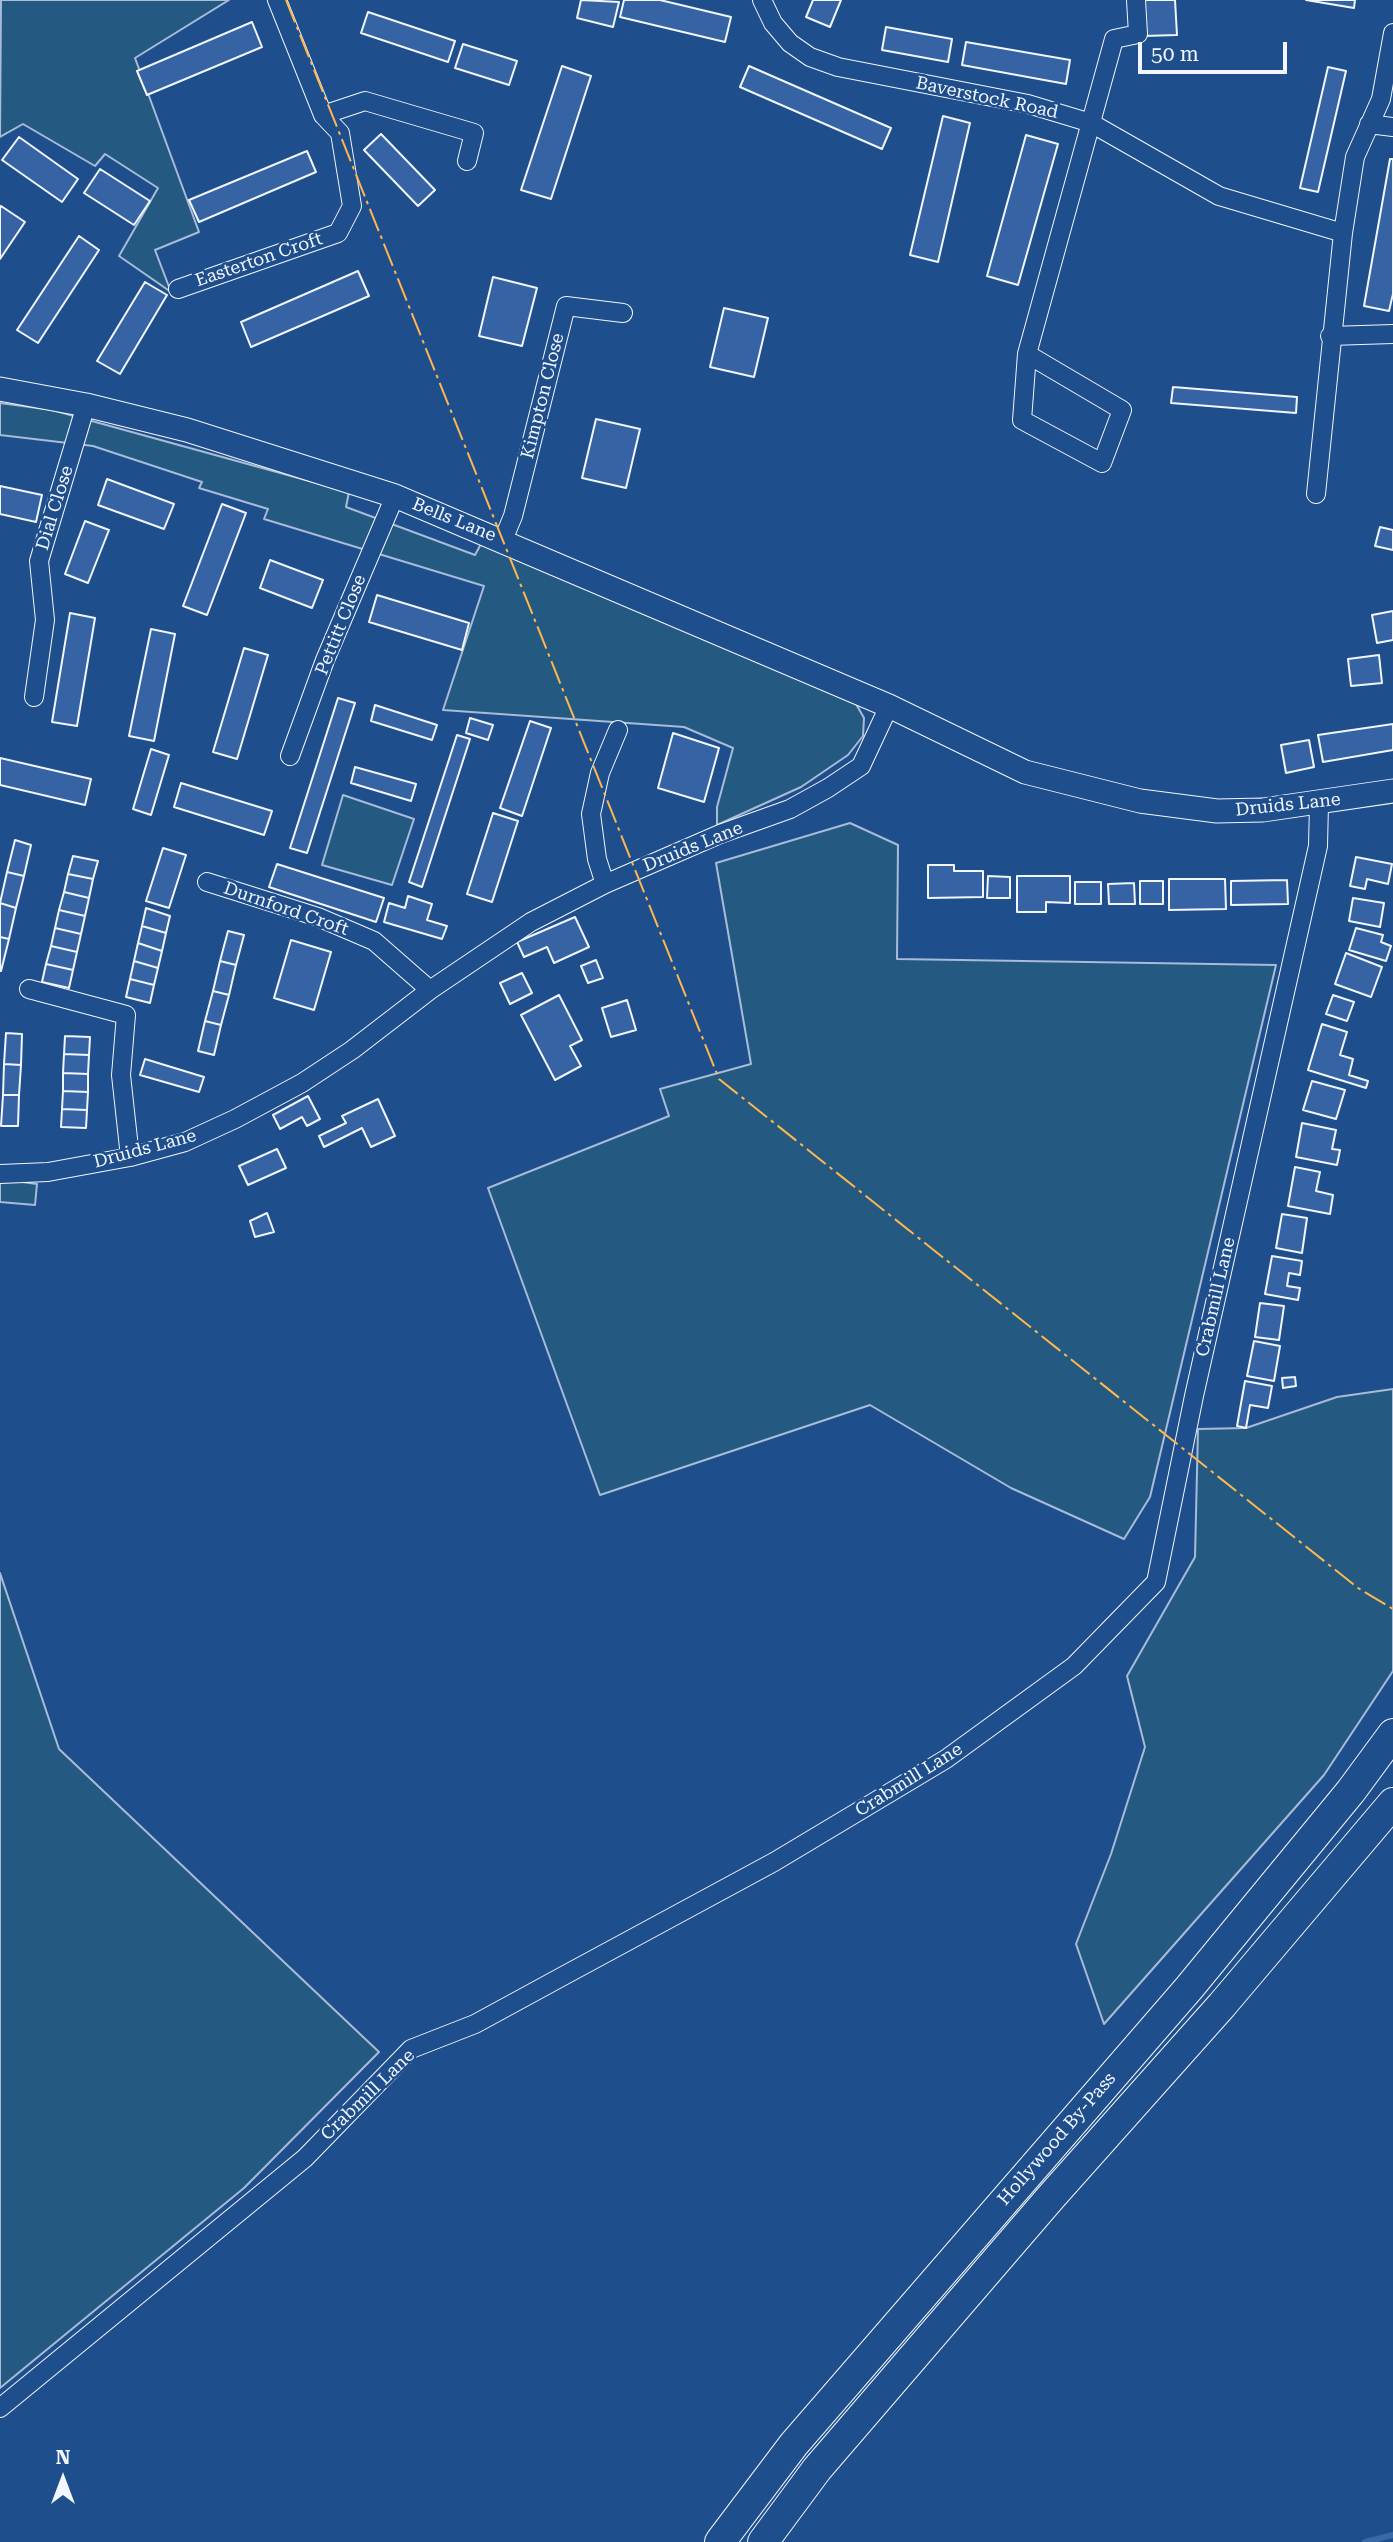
<!DOCTYPE html>
<html>
<head>
<meta charset="utf-8">
<style>
	body { margin:0 }
	#map { position:relative; width:1393px; height:2542px; overflow:hidden; background:#1f4e8c; font-family:"Roboto Serif",serif }
	canvas { display:block }
	.north { position:absolute; left:28px; top:2444px; width:70px; height:70px; -webkit-text-stroke:5px #1f4e8c; paint-order:stroke; rotate:0deg; font-size:19px; font-weight:700; line-height:28px; text-align:center; color:#f2f6ff }
	.north::after { content:''; display:block; margin:auto; width:24px; height:32px; background:#f2f6ff; clip-path:polygon(50% 0,100% 100%,50% 72%,0 100%) }
	.scale { position:absolute; left:1138px; top:42px; width:149px; height:32px; box-sizing:border-box; border:4px solid #f2f6ff; border-top:0; padding-left:9px; font-size:21px; line-height:24px; white-space:nowrap; color:#f2f6ff; -webkit-text-stroke:5px #1f4e8c; paint-order:stroke }
</style>
</head>
<body>
<div id="map">
<canvas width="1393" height="2542"></canvas>
<div class="north">N</div>
<div class="scale">50 m</div>
</div>
<script>
const g = document.querySelector('canvas').getContext('2d');
g.lineJoin = 'round';
function fillPath(path, color) {
  g.fillStyle = color;
  g.fill(path, 'evenodd');
}
function shape(rows) {
  const path = new Path2D();
  for (const r of rows) {
    path.moveTo(r[0], r[1]);
    for (let i = 2; i < r.length; i += 2) path.lineTo(r[i], r[i + 1]);
  }
  return path;
}
function trace(path, color, width, dash) {
  g.strokeStyle = color;
  g.lineWidth = width;
  g.lineCap = dash ? 'butt' : 'round';
  g.setLineDash(dash || []);
  g.stroke(path);
}
function label(font, color, halo, rows, align = 'center') {
  g.font = font + ' "Roboto Serif",serif';
  g.lineWidth = 5;
  g.setLineDash([]);
  g.textBaseline = 'middle';
  g.strokeStyle = halo;
  g.fillStyle = color;
  for (const [text, x, y, turn = 0] of rows) {
    g.save();
    g.translate(x, y);
    g.rotate((+turn || 0) * Math.PI / 180);
    g.textAlign = isNaN(turn) ? turn : align;
    if (halo) g.strokeText(text, 0, 0);
    g.fillText(text, 0, 0);
    g.restore();
  }
}
const green = shape([
	[1,0,229,0,135,58,199,232,155,250,171,292,119,256,158,188,105,154,95,166,23,124,0,137,1,0],
	[0,403,52,410,349,492,346,507,475,555,482,542,856,704,864,718,863,736,848,755,801,787,717,825,717,807,733,748,684,727,443,710,484,586,264,519,268,509,199,488,202,482,93,446,0,435,0,403],
	[343,795,414,819,392,885,322,865,343,795],
	[850,823,898,845,897,959,1276,965,1150,1497,1124,1539,1011,1488,870,1405,600,1495,488,1188,669,1116,660,1089,751,1064,716,863,850,823],
	[0,1179,37,1184,35,1205,0,1202,0,1179],
	[1393,1389,1393,1671,1324,1775,1104,2024,1076,1944,1111,1854,1145,1747,1127,1676,1195,1557,1198,1429,1246,1428,1337,1397,1393,1389],
	[0,1573,59,1749,379,2052,244,2188,0,2388,0,1573]
]);
fillPath(green, '#245a82');
trace(green, '#a8bbd7', 2);
trace(shape([
	[1365,2542,1393,2535]
]), '#3b69a3', 6);
const building = shape([
	[581,0,619,2,613,27,577,18,581,0],
	[624,0,660,0,731,17,725,42,620,17,624,0],
	[813,0,841,0,830,27,806,17,813,0],
	[1142,0,1175,0,1177,35,1143,36,1142,0],
	[1306,0,1355,0,1354,8,1306,0],
	[368,12,455,41,448,62,361,33,368,12],
	[252,22,262,47,147,95,137,71,252,22],
	[886,27,952,39,948,62,882,50,886,27],
	[966,42,1070,60,1066,84,962,65,966,42],
	[463,44,517,61,509,85,455,68,463,44],
	[562,66,591,76,551,199,521,190,562,66],
	[749,66,891,128,882,149,740,87,749,66],
	[1328,67,1346,71,1318,192,1300,188,1328,67],
	[943,116,970,123,938,262,910,255,943,116],
	[381,134,435,190,418,206,364,150,381,134],
	[1026,135,1058,144,1018,285,987,276,1026,135],
	[19,137,78,179,62,202,2,160,19,137],
	[307,151,316,172,199,222,189,200,307,151],
	[1390,159,1393,159,1393,294,1389,311,1364,306,1390,159],
	[100,169,150,201,134,225,84,193,100,169],
	[1,206,25,222,0,259,0,207,1,206],
	[79,236,99,250,38,343,17,330,79,236],
	[358,271,369,296,251,347,241,322,358,271],
	[493,277,537,288,522,346,479,336,493,277],
	[145,282,167,295,120,374,97,361,145,282],
	[724,308,768,318,754,377,710,367,724,308],
	[1173,387,1297,397,1296,413,1171,403,1173,387],
	[596,419,640,429,626,488,582,478,596,419],
	[107,479,174,504,164,529,98,505,107,479],
	[0,486,42,495,36,522,0,514,0,486],
	[222,504,246,513,207,615,183,606,222,504],
	[85,521,109,530,88,583,65,574,85,521],
	[1380,527,1393,530,1393,550,1375,546,1380,527],
	[270,560,323,580,312,608,260,588,270,560],
	[377,595,469,623,462,650,369,622,377,595],
	[1393,611,1393,640,1377,643,1372,615,1393,611],
	[70,613,95,618,77,726,52,722,70,613],
	[151,629,175,634,154,741,129,736,151,629],
	[244,648,268,655,237,759,213,752,244,648],
	[1379,655,1382,683,1351,686,1348,659,1379,655],
	[338,698,355,703,307,853,290,848,338,698],
	[375,705,437,725,432,740,371,721,375,705],
	[470,718,493,725,488,740,466,733,470,718],
	[530,721,551,728,522,816,500,808,530,721],
	[1393,724,1393,750,1323,762,1318,735,1393,724],
	[673,733,719,748,704,802,658,788,673,733],
	[457,735,470,739,422,887,409,882,457,735],
	[1309,740,1314,767,1286,773,1281,745,1309,740],
	[151,749,169,755,151,815,133,809,151,749],
	[0,758,91,779,85,805,0,785,0,758],
	[355,767,416,784,411,801,351,783,355,767],
	[181,783,272,811,264,835,174,807,181,783],
	[493,813,518,821,492,902,467,894,493,813],
	[15,840,31,845,24,876,7,872,15,840],
	[163,848,186,855,169,908,146,901,163,848],
	[73,856,98,861,93,879,68,874,73,856],
	[1356,857,1392,864,1388,884,1367,879,1365,889,1350,886,1356,857],
	[277,864,384,898,376,922,269,887,277,864],
	[928,865,954,865,954,871,983,871,983,897,928,898,928,865],
	[7,872,24,876,16,908,0,903,7,872],
	[68,874,93,879,89,898,64,892,68,874],
	[988,876,1010,877,1010,898,987,898,988,876],
	[1017,876,1070,876,1070,903,1046,902,1046,912,1017,912,1017,876],
	[1169,879,1225,879,1226,909,1169,910,1169,879],
	[1287,880,1288,904,1231,905,1231,881,1287,880],
	[1140,881,1163,881,1163,904,1140,904,1140,881],
	[1075,882,1101,882,1101,904,1075,904,1075,882],
	[1134,883,1135,904,1109,904,1108,884,1134,883],
	[64,892,89,898,85,916,59,910,64,892],
	[408,896,432,904,427,920,447,926,442,939,384,922,389,903,405,908,408,896],
	[1353,898,1384,903,1380,927,1349,921,1353,898],
	[0,903,16,908,9,939,0,937,0,903],
	[146,908,170,916,166,933,142,926,146,908],
	[59,910,85,916,81,934,55,928,59,910],
	[575,917,589,947,554,963,547,947,524,957,517,942,575,917],
	[142,926,166,933,162,951,138,943,142,926],
	[55,928,81,934,77,952,51,946,55,928],
	[1356,928,1383,935,1381,942,1391,946,1386,961,1349,950,1356,928],
	[228,931,244,935,236,965,220,961,228,931],
	[0,937,9,939,1,971,0,971,0,937],
	[291,940,331,952,314,1010,274,998,291,940],
	[138,943,162,951,158,968,134,961,138,943],
	[51,946,77,952,73,970,46,964,51,946],
	[1346,953,1382,967,1371,997,1335,984,1346,953],
	[596,960,603,978,588,983,581,966,596,960],
	[134,961,158,968,154,985,130,979,134,961],
	[220,961,236,965,229,995,213,991,220,961],
	[46,964,73,970,69,988,42,982,46,964],
	[522,973,532,993,510,1004,500,983,522,973],
	[130,979,154,985,150,1003,126,997,130,979],
	[213,991,229,995,221,1025,205,1021,213,991],
	[559,995,582,1040,570,1046,581,1066,555,1080,521,1015,559,995],
	[1333,995,1354,1002,1347,1021,1326,1014,1333,995],
	[627,1000,636,1030,611,1037,602,1008,627,1000],
	[205,1021,221,1025,214,1055,198,1051,205,1021],
	[1322,1024,1347,1032,1340,1055,1353,1059,1349,1075,1368,1081,1366,1088,1308,1070,1322,1024],
	[6,1033,22,1034,21,1065,4,1064,6,1033],
	[65,1036,90,1037,89,1055,64,1054,65,1036],
	[64,1054,89,1055,88,1074,63,1073,64,1054],
	[145,1059,204,1077,199,1092,140,1075,145,1059],
	[4,1064,21,1065,19,1095,3,1095,4,1064],
	[63,1073,88,1074,88,1092,63,1091,63,1073],
	[1312,1081,1345,1090,1336,1119,1303,1110,1312,1081],
	[63,1091,88,1092,87,1110,62,1109,63,1091],
	[3,1095,19,1095,18,1126,1,1126,3,1095],
	[308,1096,320,1119,307,1126,302,1117,280,1129,273,1115,308,1096],
	[378,1099,395,1136,371,1147,362,1128,324,1147,319,1136,346,1123,342,1116,378,1099],
	[62,1109,87,1110,86,1128,61,1127,62,1109],
	[1302,1123,1336,1130,1332,1149,1340,1150,1337,1165,1296,1157,1302,1123],
	[277,1149,286,1168,248,1185,239,1166,277,1149],
	[1295,1167,1320,1172,1316,1191,1333,1195,1330,1214,1288,1206,1295,1167],
	[267,1213,274,1232,255,1237,250,1221,267,1213],
	[1282,1214,1307,1218,1302,1253,1276,1248,1282,1214],
	[1272,1256,1302,1261,1300,1275,1289,1273,1287,1286,1300,1288,1298,1300,1265,1294,1272,1256],
	[1260,1303,1284,1306,1279,1340,1255,1337,1260,1303],
	[1254,1341,1280,1346,1274,1381,1247,1376,1254,1341],
	[1295,1377,1296,1386,1283,1388,1282,1378,1295,1377],
	[1245,1381,1272,1386,1268,1408,1250,1405,1246,1428,1237,1426,1245,1381]
]);
fillPath(building, '#3563a3');
trace(building, '#f2f6ff', 2);
const minor = shape([
	[762,0,773,23,790,43,810,57,838,67,1028,104,1091,123,1219,196,1343,233,1355,157,1381,99,1393,33],
	[323,115,365,101,474,133,467,161],
	[1369,124,1393,127],
	[178,289,338,233,352,206,340,133,323,115,277,0],
	[1330,336,1393,334],
	[1027,354,1122,410,1102,463,1022,420,1027,354,1114,39,1138,34,1136,0],
	[1316,494,1343,233],
	[503,540,513,516,566,306,623,313],
	[34,697,45,620,39,561,86,405],
	[290,756,325,660,395,496],
	[207,882,318,917,374,941,430,990],
	[605,884,597,859,591,814,600,773,618,730],
	[29,989,126,1015,121,1075,130,1157],
	[0,1174,48,1172,130,1157,185,1142,235,1119,302,1083,352,1050,430,990,531,922,605,884,720,834,790,809,828,788,861,766,889,706],
	[0,2408,305,2158,411,2049,475,2024,565,1975,774,1862,946,1759,1074,1666,1156,1582,1194,1396,1318,846,1319,804]
]);
const tertiary = shape([
	[0,389,86,405,187,430,395,496,889,706,1025,772,1140,801,1217,811,1263,810,1393,791]
]);
const trunk = shape([
	[720,2542,794,2444,1189,1988,1351,1791,1393,1734],
	[763,2542,817,2469,1051,2197,1222,2005,1393,1803]
]);
trace(minor, '#f2f6ff', 20);
trace(tertiary, '#f2f6ff', 25);
trace(trunk, '#f2f6ff', 32);
trace(minor, '#1f4e8c', 18);
trace(tertiary, '#1f4e8c', 23);
trace(trunk, '#1f4e8c', 30);
trace(shape([
	[286,0,719,1079,1358,1588,1393,1609]
]), '#ffb74d', 2, [24, 5, 3.5, 5]);
label('18px', '#f2f6ff', '#1f4e8c', [
	["Baverstock Road",987,98,12],
	["Easterton Croft",259,260,-19],
	["Kimpton Close",543,396,-76],
	["Dial Close",55,508,-73],
	["Bells Lane",454,520,22],
	["Pettitt Close",341,625,-68],
	["Druids Lane",1288,805,-6],
	["Druids Lane",693,847,-22],
	["Durnford Croft",286,909,19],
	["Druids Lane",145,1149,-15],
	["Crabmill Lane",1216,1297,-77],
	["Crabmill Lane",909,1780,-32],
	["Crabmill Lane",368,2095,-44],
	["Hollywood By-Pass",1057,2139,-49]
]);
</script>
</body>
</html>
